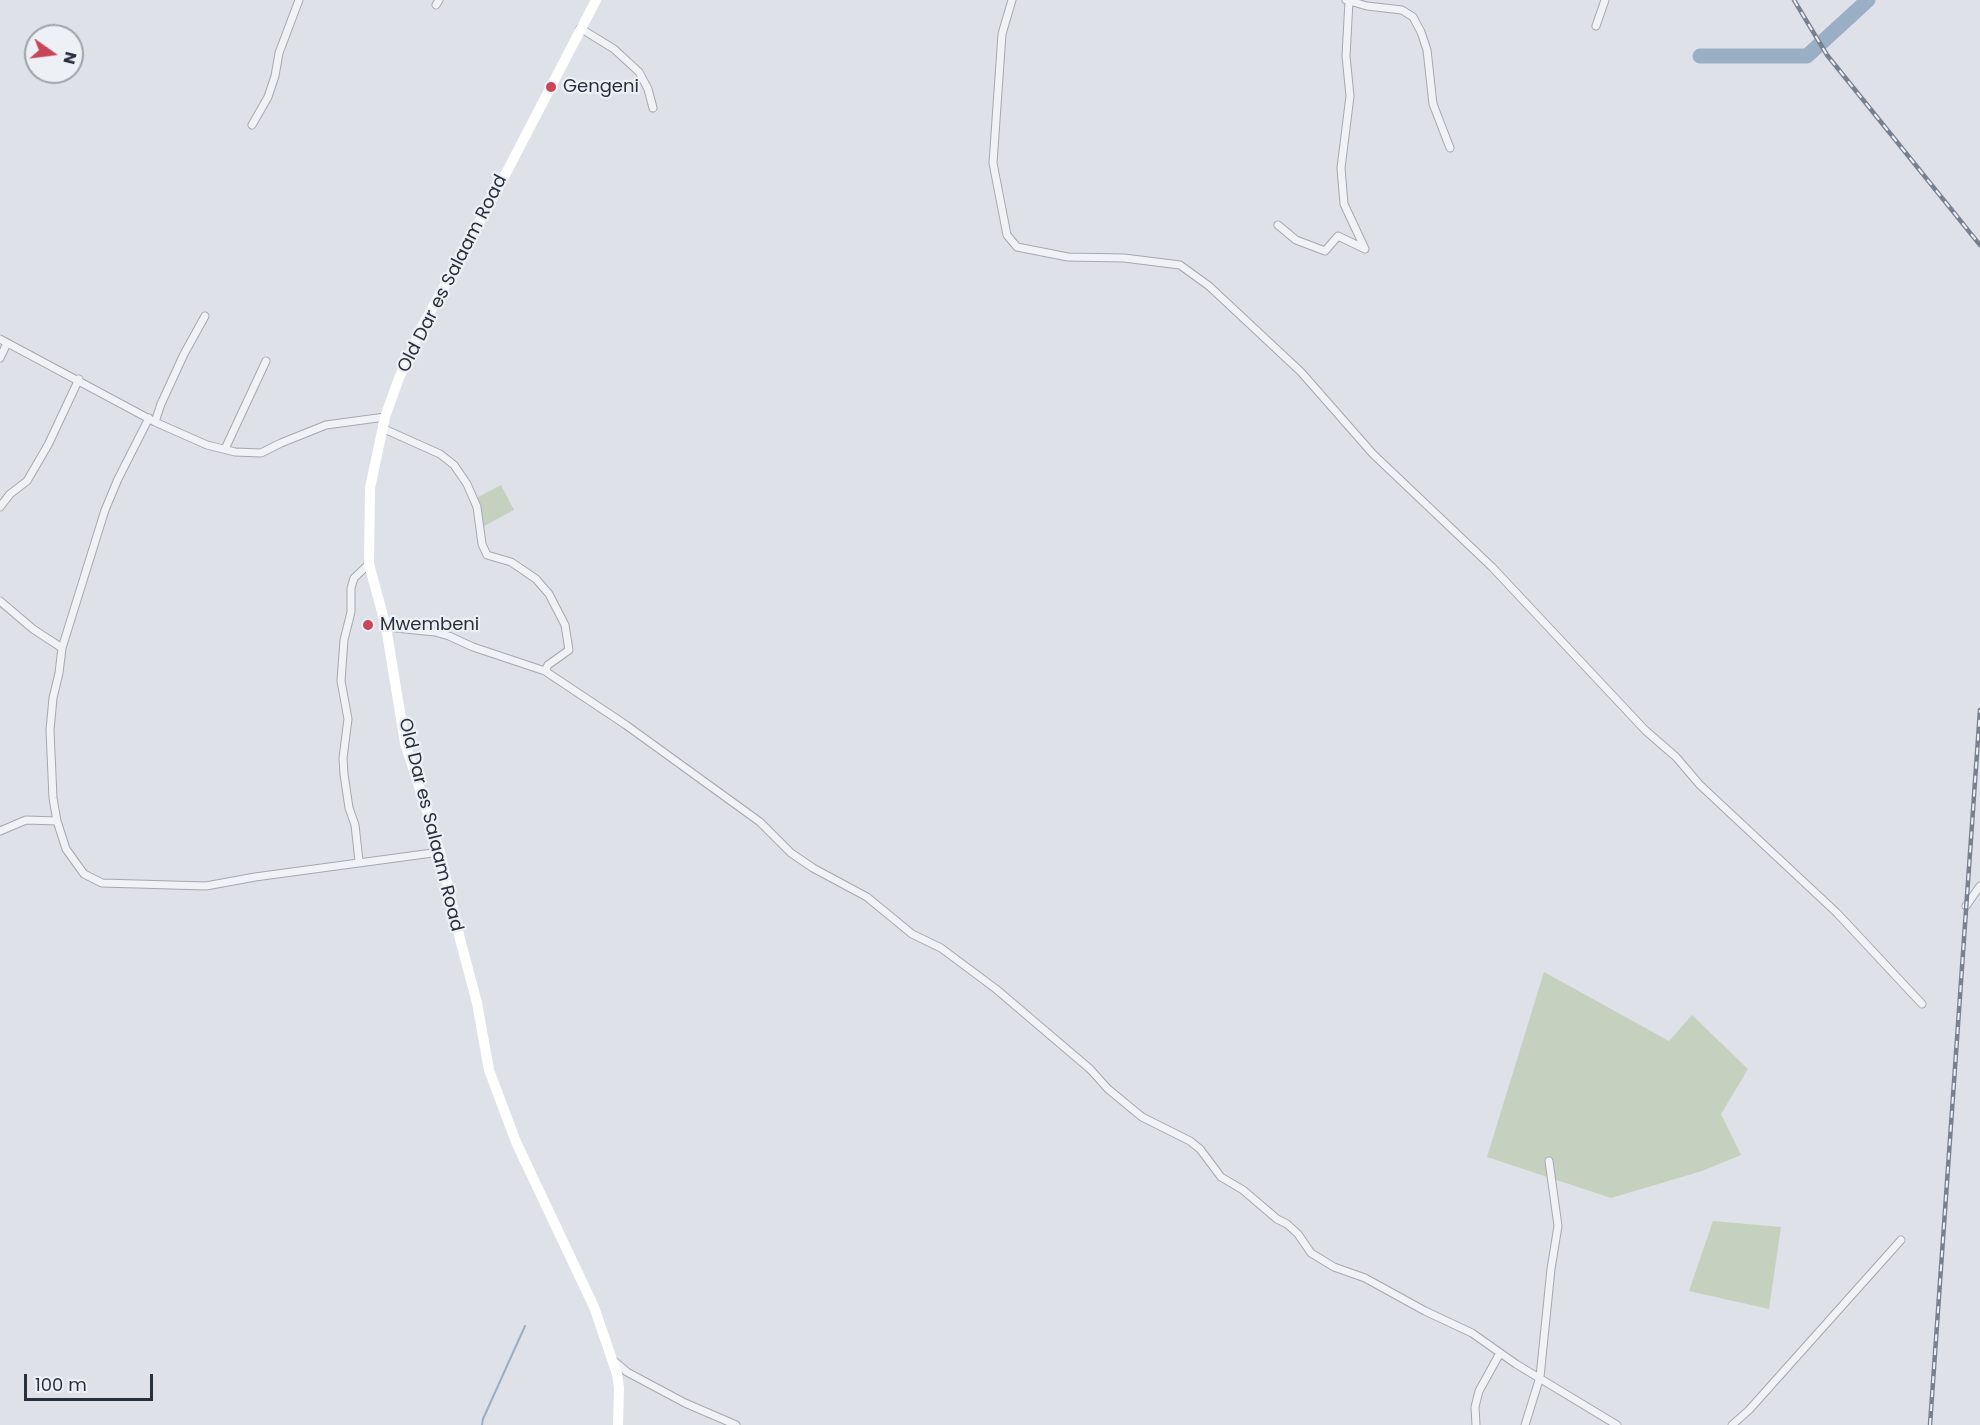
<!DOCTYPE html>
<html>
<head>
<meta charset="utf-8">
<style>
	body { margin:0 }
	#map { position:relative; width:1980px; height:1425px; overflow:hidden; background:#dee1e7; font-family:Poppins,sans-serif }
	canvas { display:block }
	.north { position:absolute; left:24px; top:24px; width:60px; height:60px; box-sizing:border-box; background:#edf0f5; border:2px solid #9ea3ab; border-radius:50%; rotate:104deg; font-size:16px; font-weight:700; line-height:24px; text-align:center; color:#282f3d }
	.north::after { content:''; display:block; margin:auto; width:21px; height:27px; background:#c94659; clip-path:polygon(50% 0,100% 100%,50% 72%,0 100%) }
	.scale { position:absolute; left:24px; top:1374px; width:129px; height:27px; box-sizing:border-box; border:3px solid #282f3d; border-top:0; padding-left:8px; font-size:18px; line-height:21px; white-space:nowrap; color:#282f3d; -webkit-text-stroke:4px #edf0f5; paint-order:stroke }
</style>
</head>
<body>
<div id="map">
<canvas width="1980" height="1425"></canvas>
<div class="north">N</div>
<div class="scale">100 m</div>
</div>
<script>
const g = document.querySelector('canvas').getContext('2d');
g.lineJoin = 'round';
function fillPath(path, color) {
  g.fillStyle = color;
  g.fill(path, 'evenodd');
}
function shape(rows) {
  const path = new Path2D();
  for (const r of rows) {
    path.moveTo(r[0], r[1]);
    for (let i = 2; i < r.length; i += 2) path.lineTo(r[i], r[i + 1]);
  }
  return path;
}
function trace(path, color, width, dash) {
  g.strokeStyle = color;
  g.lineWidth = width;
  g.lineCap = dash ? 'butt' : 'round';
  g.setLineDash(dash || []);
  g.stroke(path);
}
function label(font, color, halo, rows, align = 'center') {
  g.font = font + ' Poppins,sans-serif';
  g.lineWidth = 4.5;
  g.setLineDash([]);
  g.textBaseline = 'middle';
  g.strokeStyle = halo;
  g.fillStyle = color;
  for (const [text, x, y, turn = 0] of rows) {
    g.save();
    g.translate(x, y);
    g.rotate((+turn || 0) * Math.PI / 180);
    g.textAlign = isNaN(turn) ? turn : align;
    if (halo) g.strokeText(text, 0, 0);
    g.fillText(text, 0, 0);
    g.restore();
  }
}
fillPath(shape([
	[501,485,514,510,484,526,478,497],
	[1544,972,1669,1041,1692,1015,1748,1069,1721,1114,1741,1155,1702,1171,1611,1198,1487,1157],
	[1713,1221,1781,1227,1769,1309,1689,1291]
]), '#c4d1bf');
trace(shape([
	[482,1425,483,1419,525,1326]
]), '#9aafc6', 2);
trace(shape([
	[1700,56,1807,56,1868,0]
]), '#9aafc6', 15);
const street = shape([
	[1012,0,1002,34,993,163,1007,235,1017,247,1068,257,1124,258,1180,265,1209,286,1301,372,1373,454,1492,567,1645,730,1676,757,1700,785,1837,913,1922,1004],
	[1346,0,1367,6,1402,10,1413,17,1421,32,1427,50,1433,104,1450,148],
	[436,5,439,0],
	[1596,26,1605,0],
	[580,28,614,49,639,72,648,89,653,108],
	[252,125,268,97,275,76,279,53,299,0],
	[1278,225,1296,240,1325,251,1338,236,1365,249,1344,204,1341,168,1350,96,1346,56,1349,1],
	[0,339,155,422,207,445,235,452,261,453,281,443,326,425,385,417],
	[0,358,7,343],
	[149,418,118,479,105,510,62,648,59,673,53,698,50,730,53,798,57,821,66,849,84,874,102,883,206,886,255,877,440,852],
	[155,422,161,404,184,354,205,316],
	[382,428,440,454,454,465,467,484,477,507,482,544,487,555,511,562,520,568,536,579,549,594,565,625,569,650,548,665,545,671],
	[225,449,266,361],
	[0,507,10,494,27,481,48,445,79,379],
	[0,601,33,629,62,648],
	[386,627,435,632,449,636,473,647,545,671,626,725,760,822,791,853,813,868,867,897,912,934,941,948,996,989,1090,1069,1108,1089,1142,1117,1190,1141,1200,1149,1221,1177,1243,1190,1277,1219,1287,1224,1298,1234,1311,1253,1334,1267,1365,1278,1425,1311,1472,1333,1516,1364,1617,1425],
	[0,831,26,820,57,821],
	[359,861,355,825,349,808,344,774,343,758,348,719,341,681,344,640,351,612,351,588,354,578,369,564],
	[1966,906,1980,886],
	[614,1361,627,1372,685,1403,736,1425],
	[1476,1425,1475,1407,1479,1391,1500,1353],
	[1525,1425,1540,1377,1551,1269,1558,1226,1549,1161],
	[1732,1425,1749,1410,1901,1240]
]);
trace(street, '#a4a8b1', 9);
trace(street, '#f0f2f6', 7);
trace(shape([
	[596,0,504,177,422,327,399,378,385,417,370,488,369,564,386,627,405,743,440,852,460,939,477,1003,489,1070,516,1142,594,1307,617,1374,619,1388,618,1425]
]), '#fff', 10);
const rail = shape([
	[1794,0,1827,55,1980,245],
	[1930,1425,1980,710]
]);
trace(rail, '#788190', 4.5);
trace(rail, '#edf0f5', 2, [7]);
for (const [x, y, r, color] of [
	[551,87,6,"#c94659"],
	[368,625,6,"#c94659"]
]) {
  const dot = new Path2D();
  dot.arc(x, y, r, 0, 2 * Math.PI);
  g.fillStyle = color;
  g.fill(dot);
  trace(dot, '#edf0f5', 2);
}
label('18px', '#282f3d', '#edf0f5', [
	["Gengeni",563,87],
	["Mwembeni",380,625]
], 'left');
label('18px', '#282f3d', '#edf0f5', [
	["Old Dar es Salaam Road",453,274,-63],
	["Old Dar es Salaam Road",430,825,76]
]);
</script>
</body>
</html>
